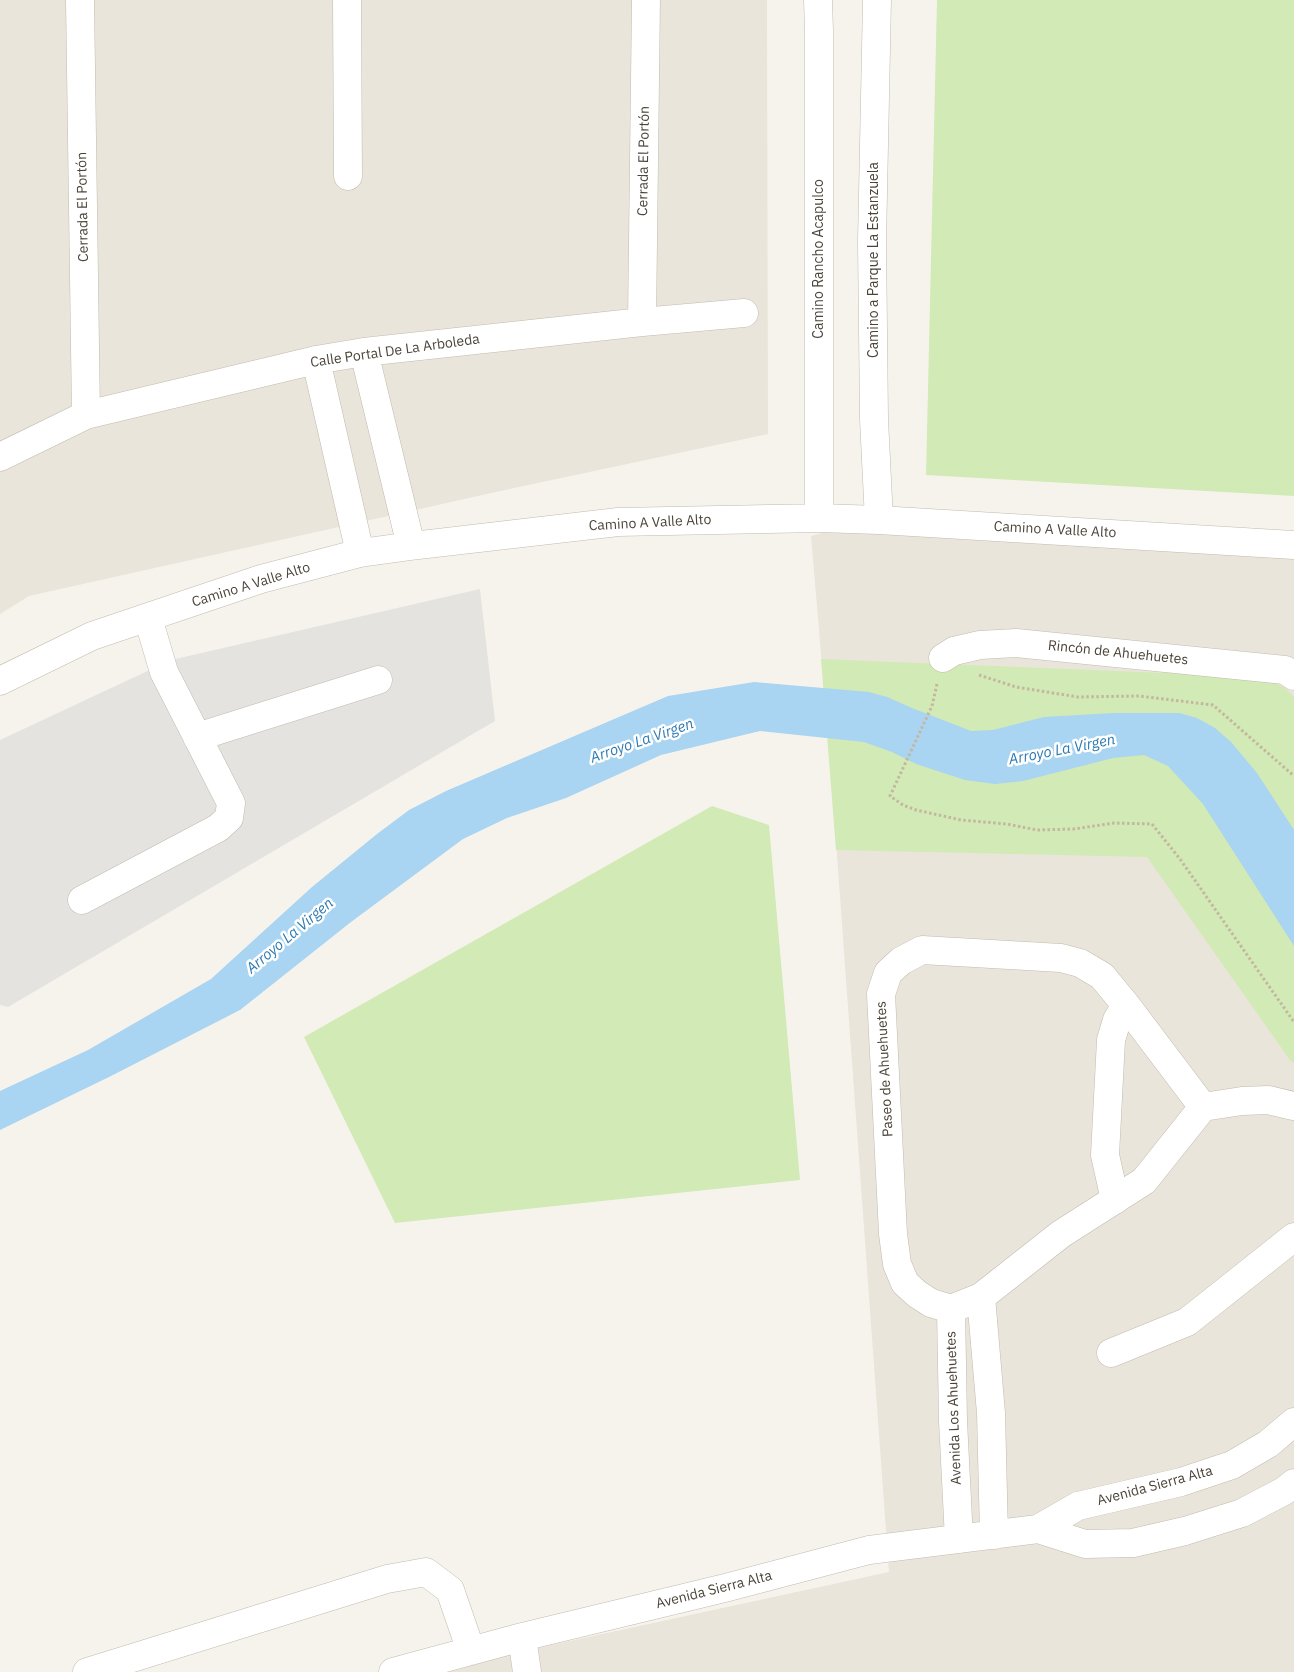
<!DOCTYPE html>
<html>
<head>
<meta charset="utf-8">
<style>
	body { margin:0 }
	canvas { display:block; background:#f6f3ec }
</style>
</head>
<body>
<canvas width="1294" height="1672"></canvas>
<script>
const g = document.querySelector('canvas').getContext('2d');
g.lineJoin = 'round';
function fillPath(path, color) {
  g.fillStyle = color;
  g.fill(path, 'evenodd');
}
function shape(rows) {
  const path = new Path2D();
  for (const r of rows) {
    path.moveTo(r[0], r[1]);
    for (let i = 2; i < r.length; i += 2) path.lineTo(r[i], r[i + 1]);
  }
  return path;
}
function trace(path, color, width, dash) {
  g.strokeStyle = color;
  g.lineWidth = width;
  g.lineCap = dash ? 'butt' : 'round';
  g.setLineDash(dash || []);
  g.stroke(path);
}
function label(font, color, halo, rows, align = 'center') {
  g.font = font + ' "IBM Plex Sans",sans-serif';
  g.lineWidth = 5;
  g.setLineDash([]);
  g.textBaseline = 'middle';
  g.strokeStyle = halo;
  g.fillStyle = color;
  for (const [text, x, y, turn = 0] of rows) {
    g.save();
    g.translate(x, y);
    g.rotate((+turn || 0) * Math.PI / 180);
    g.textAlign = isNaN(turn) ? turn : align;
    if (halo) g.strokeText(text, 0, 0);
    g.fillText(text, 0, 0);
    g.restore();
  }
}
fillPath(shape([
	[0,0,767,0,768,434,505,490,29,596,0,614],
	[881,517,1294,553,1294,1672,448,1672,519,1652,889,1572,830,759,811,536]
]), '#eae5da');
fillPath(shape([
	[937,0,1294,0,1294,496,926,475],
	[821,659,1265,677,1285,688,1294,697,1294,1063,1290,1060,1147,857,836,850],
	[712,806,769,825,800,1180,395,1223,304,1037]
]), '#d2eab5');
fillPath(shape([
	[480,589,495,721,8,1007,0,1005,0,740,171,660]
]), '#e5e3e0');
fillPath(shape([
	[754,682,869,692,887,697,912,708,971,731,993,730,1044,717,1113,713,1179,713,1197,718,1215,728,1231,742,1257,773,1294,830,1294,946,1203,804,1168,766,1144,755,1113,758,1023,781,995,784,965,780,916,764,892,752,864,742,760,731,661,755,566,798,507,818,463,839,351,922,240,1010,111,1076,0,1130,0,1091,88,1050,211,979,312,887,377,834,409,810,446,791,668,696]
]), '#a9d4f2');
const minor = shape([
	[80,0,86,415],
	[347,0,348,176],
	[818,0,819,31,819,518],
	[877,0,872,242,874,419,879,520],
	[642,322,646,0],
	[364,352,411,546],
	[316,360,360,553],
	[0,457,86,415,316,360,364,352,642,322,744,313],
	[943,658,954,651,980,645,1016,643,1285,670,1294,676],
	[0,681,92,636,261,579,360,553,411,546,618,522,819,518,879,520,1294,545],
	[197,737,378,680],
	[82,900,218,828,229,818,231,803,164,672,148,618],
	[1126,1005,1203,1107],
	[981,1297,991,1413,994,1535],
	[951,1309,931,1303,917,1294,905,1283,897,1264,893,1234,881,994,888,973,901,961,922,950,1061,958,1080,963,1102,976,1126,1005,1117,1020,1111,1040,1105,1155,1115,1200],
	[951,1309,981,1297,1061,1234,1144,1181,1203,1107,1242,1101,1268,1100,1294,1106],
	[951,1309,953,1421,959,1539],
	[1111,1353,1187,1322,1294,1237],
	[1038,1529,1085,1544,1133,1543,1185,1531,1242,1513,1284,1491,1294,1483],
	[522,1637,527,1672],
	[87,1672,387,1579,426,1572,450,1590,471,1651],
	[393,1672,522,1637,725,1588,869,1550,1038,1529,1078,1506,1181,1482,1232,1465,1268,1444,1294,1422]
]);
trace(minor, '#c2bbae', 29);
trace(shape([
	[979,675,1016,687,1078,697,1139,696,1213,705,1294,776],
	[937,684,932,706,890,796,903,805,916,810,961,820,1007,824,1037,830,1074,829,1114,823,1152,824,1180,859,1294,1022]
]), '#c4b79f', 3, [2.5, 2.5]);
trace(minor, '#fff', 28);
label('14px', '#4b4439', '#fff', [
	["Cerrada El Portón",644,161,-89],
	["Cerrada El Portón",83,207,-91],
	["Camino Rancho Acapulco",819,259,-90],
	["Camino a Parque La Estanzuela",874,260,-90],
	["Calle Portal De La Arboleda",395,351,-8],
	["Camino A Valle Alto",650,523,-3],
	["Camino A Valle Alto",1055,530,3],
	["Camino A Valle Alto",251,585,-17],
	["Rincón de Ahuehuetes",1118,653,6],
	["Paseo de Ahuehuetes",885,1069,-93],
	["Avenida Los Ahuehuetes",954,1408,-92],
	["Avenida Sierra Alta",1155,1486,-15],
	["Avenida Sierra Alta",714,1590,-14]
]);
label('italic 15px', '#2e7ab2', '#fff', [
	["Arroyo La Virgen",642,741,-19],
	["Arroyo La Virgen",1062,750,-11],
	["Arroyo La Virgen",290,936,-40]
]);
</script>
</body>
</html>
